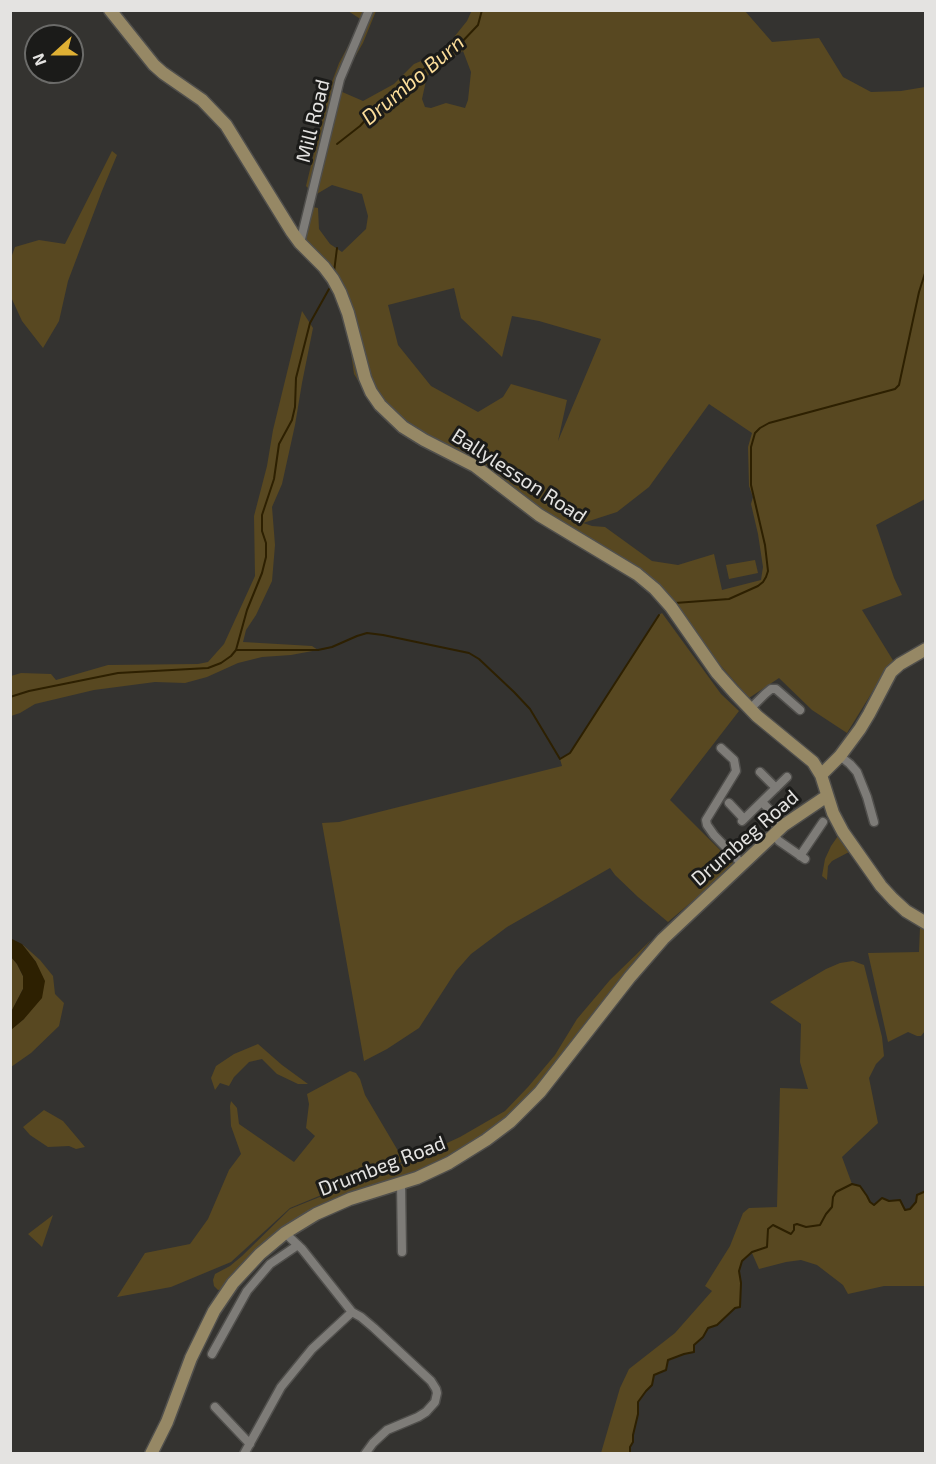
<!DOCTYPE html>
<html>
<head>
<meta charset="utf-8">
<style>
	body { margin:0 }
	#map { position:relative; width:936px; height:1464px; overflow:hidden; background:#343330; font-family:"Exo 2",sans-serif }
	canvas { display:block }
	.frame { position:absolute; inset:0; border:12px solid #e4e3e1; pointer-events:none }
	.north { position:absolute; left:24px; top:24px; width:60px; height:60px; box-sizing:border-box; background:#1b1b19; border:2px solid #6b6b69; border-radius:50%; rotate:249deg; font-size:16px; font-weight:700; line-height:24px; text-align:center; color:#e4e3e1 }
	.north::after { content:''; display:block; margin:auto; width:21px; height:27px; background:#dfb034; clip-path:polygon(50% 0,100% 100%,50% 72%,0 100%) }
</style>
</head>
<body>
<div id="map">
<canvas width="936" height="1464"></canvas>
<div class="frame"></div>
<div class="north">N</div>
</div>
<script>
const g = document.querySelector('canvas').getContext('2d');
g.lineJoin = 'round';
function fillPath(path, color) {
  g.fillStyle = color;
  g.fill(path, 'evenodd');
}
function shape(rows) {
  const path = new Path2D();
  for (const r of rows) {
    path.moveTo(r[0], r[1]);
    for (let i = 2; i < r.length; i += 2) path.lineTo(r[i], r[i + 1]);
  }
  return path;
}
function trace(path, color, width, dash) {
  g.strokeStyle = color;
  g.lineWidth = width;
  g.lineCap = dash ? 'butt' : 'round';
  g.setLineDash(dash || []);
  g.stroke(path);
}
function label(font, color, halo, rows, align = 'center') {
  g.font = font + ' "Exo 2",sans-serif';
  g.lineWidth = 6;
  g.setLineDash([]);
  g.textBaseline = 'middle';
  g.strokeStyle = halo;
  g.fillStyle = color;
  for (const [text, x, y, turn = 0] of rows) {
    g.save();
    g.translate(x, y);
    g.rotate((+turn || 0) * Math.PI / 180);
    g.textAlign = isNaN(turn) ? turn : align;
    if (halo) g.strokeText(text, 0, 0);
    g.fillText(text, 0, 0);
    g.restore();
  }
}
fillPath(shape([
	[472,10,745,11,772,42,819,38,843,77,871,92,901,91,925,87,925,499,876,525,894,578,902,595,862,610,894,662,887,668,847,733,812,710,779,678,749,698,707,650,693,628,668,595,543,511,501,479,465,454,422,431,397,414,389,424,374,407,354,374,348,332,337,298,304,239,312,207,318,208,319,229,330,244,342,252,366,229,368,216,362,194,332,185,315,195,306,186,330,87,339,63,362,20,348,11,376,11,363,43,343,78,340,91,363,101,394,84,414,64,442,52,467,21],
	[463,51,471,72,468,100,465,108,446,103,431,108,425,107,422,99,427,76,440,65],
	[454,288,461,318,502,357,512,316,539,321,601,339,558,441,567,400,511,384,503,397,478,412,431,386,398,345,388,305],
	[709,404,752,433,748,447,749,486,753,497,751,504,758,534,763,567,761,580,722,590,714,554,678,565,652,561,605,527,592,526,583,523,617,512,649,487],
	[112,151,117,155,102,191,68,281,59,321,43,348,22,321,11,297,11,258,15,247,39,240,65,244],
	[302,311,313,328,302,383,295,425,282,484,272,507,275,545,272,581,256,615,246,630,243,642,312,646,318,650,291,655,262,657,238,663,207,677,185,683,155,682,94,690,35,704,20,713,11,716,11,676,21,673,51,674,56,680,108,665,198,664,208,662,224,644,255,576,254,516,267,466,273,430],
	[755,560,758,573,729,579,726,565],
	[662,613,721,694,739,711,670,800,735,865,668,922,638,897,615,875,610,868,507,927,471,954,456,971,419,1028,387,1049,364,1061,322,823,339,822,562,766,560,759,570,753,631,658,659,615],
	[838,836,849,852,832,861,828,866,827,880,822,876,825,859,831,846],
	[920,927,925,929,925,1031,921,1036,917,1036,908,1032,888,1042,868,953,919,952],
	[651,940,574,1037,547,1075,519,1107,501,1123,465,1149,435,1165,350,1193,311,1209,283,1228,223,1289,218,1290,214,1286,213,1280,215,1274,230,1266,242,1256,290,1209,406,1162,460,1137,505,1111,528,1087,555,1055,577,1019,610,980],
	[22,944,40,960,53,976,55,994,64,1003,59,1026,31,1053,11,1067,10,1030,24,1019,36,962],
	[11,957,17,964,23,976,23,989,11,1012],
	[853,961,864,965,882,1037,884,1056,876,1064,869,1078,878,1123,842,1157,852,1184,860,1186,867,1196,870,1202,874,1205,882,1198,889,1201,900,1200,905,1210,910,1209,916,1202,917,1195,925,1191,925,1286,884,1286,848,1294,843,1285,817,1265,801,1260,786,1262,759,1269,752,1253,742,1261,739,1271,741,1283,740,1307,735,1308,717,1325,708,1328,703,1337,695,1345,694,1352,684,1354,668,1360,666,1370,654,1375,652,1385,646,1391,639,1402,638,1414,633,1435,633,1442,630,1447,630,1453,601,1453,620,1388,629,1369,675,1333,712,1291,705,1286,730,1246,743,1213,749,1208,777,1207,780,1088,808,1089,800,1062,801,1024,770,1002,826,969,840,963],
	[258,1044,282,1065,308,1084,298,1084,277,1074,262,1059,249,1062,234,1077,229,1086,220,1083,215,1090,211,1078,216,1066,234,1054],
	[350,1071,356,1073,360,1079,365,1095,404,1161,290,1208,231,1262,171,1287,117,1297,145,1253,190,1244,208,1219,229,1170,241,1154,231,1126,230,1106,231,1101,237,1108,239,1124,294,1162,315,1136,306,1128,309,1104,307,1094],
	[44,1110,63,1121,85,1147,76,1149,69,1146,48,1147,30,1135,23,1127],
	[53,1215,42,1247,28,1234]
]), '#584821');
fillPath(shape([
	[10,938,22,944,36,962,45,981,42,998,24,1019,11,1030,11,1012,23,989,23,976,17,964,11,957]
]), '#2d2001');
trace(shape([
	[337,144,360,126,370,115,382,107,388,96,401,91,412,84,418,73,431,64,446,57,459,45,478,25,482,10],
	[334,272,337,248],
	[675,603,729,599,758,586,763,582,766,577,768,571,765,545,751,485,751,447,755,433,760,428,769,423,895,389,899,385,919,292,926,270],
	[236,650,318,650,332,647,357,636,367,633,383,635,469,653,479,659,514,692,530,709,560,759,570,753,659,615],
	[10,697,29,691,118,673,208,668,221,663,231,656,236,650,247,610,262,573,266,557,266,543,262,531,262,515,274,479,279,444,292,420,295,407,296,378,310,323,329,289],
	[630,1454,630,1447,633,1442,633,1435,638,1414,638,1402,646,1391,652,1385,654,1375,666,1370,668,1360,684,1354,694,1352,694,1345,703,1337,708,1328,717,1325,735,1308,740,1307,741,1283,739,1271,742,1261,752,1252,767,1247,768,1229,773,1225,791,1234,794,1230,794,1225,797,1224,806,1227,820,1225,826,1214,832,1207,833,1197,836,1192,852,1184,860,1186,867,1196,870,1202,874,1205,882,1198,889,1201,900,1200,905,1210,910,1209,916,1202,917,1195,926,1191]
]), '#2d2001', 2);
const street = shape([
	[300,243,340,79,369,10],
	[750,709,765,694,771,689,776,689,800,710],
	[721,748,734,760,736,771,706,820,707,825,714,835,742,864],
	[840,756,850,764,857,772,867,797,874,822],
	[760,772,776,788],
	[762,802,784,825],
	[729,803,744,819],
	[742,821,787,777],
	[773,834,779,841,805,859],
	[800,856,823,822],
	[401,1183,402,1252],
	[285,1233,302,1249,352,1312,361,1317,374,1328,431,1381,436,1389,437,1393,435,1402,426,1412,418,1417,387,1430,373,1443,365,1454],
	[212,1354,247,1291,270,1264,298,1245],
	[215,1407,250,1444],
	[244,1454,281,1387,312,1349,352,1312]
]);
const secondary = shape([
	[110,10,154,65,163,73,202,100,226,125,292,232,300,243,324,267,333,279,340,292,348,313,365,378,371,392,380,405,403,427,424,440,475,466,539,515,637,574,655,589,671,607,717,673,734,692,757,716,813,762,821,775,833,813,843,832,881,886,893,899,906,911,926,923],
	[821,775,840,756,860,729,869,714,891,672,900,664,926,649],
	[151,1454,167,1422,191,1358,214,1311,233,1283,260,1254,285,1233,316,1214,350,1199,417,1178,449,1163,486,1140,510,1122,540,1092,630,977,663,939,784,825,827,796]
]);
trace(street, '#504f4c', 11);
trace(secondary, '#504f4c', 15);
trace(street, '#7e7c78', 8);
trace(secondary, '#968865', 12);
label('20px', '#e4e3e1', '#1b1b19', [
	["Mill Road",313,121,-76],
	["Ballylesson Road",519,476,33],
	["Drumbeg Road",745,838,-41],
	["Drumbeg Road",382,1166,-21]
]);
label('italic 21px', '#fbdd9a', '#1b1b19', [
	["Drumbo Burn",413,80,-40]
]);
</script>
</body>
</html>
